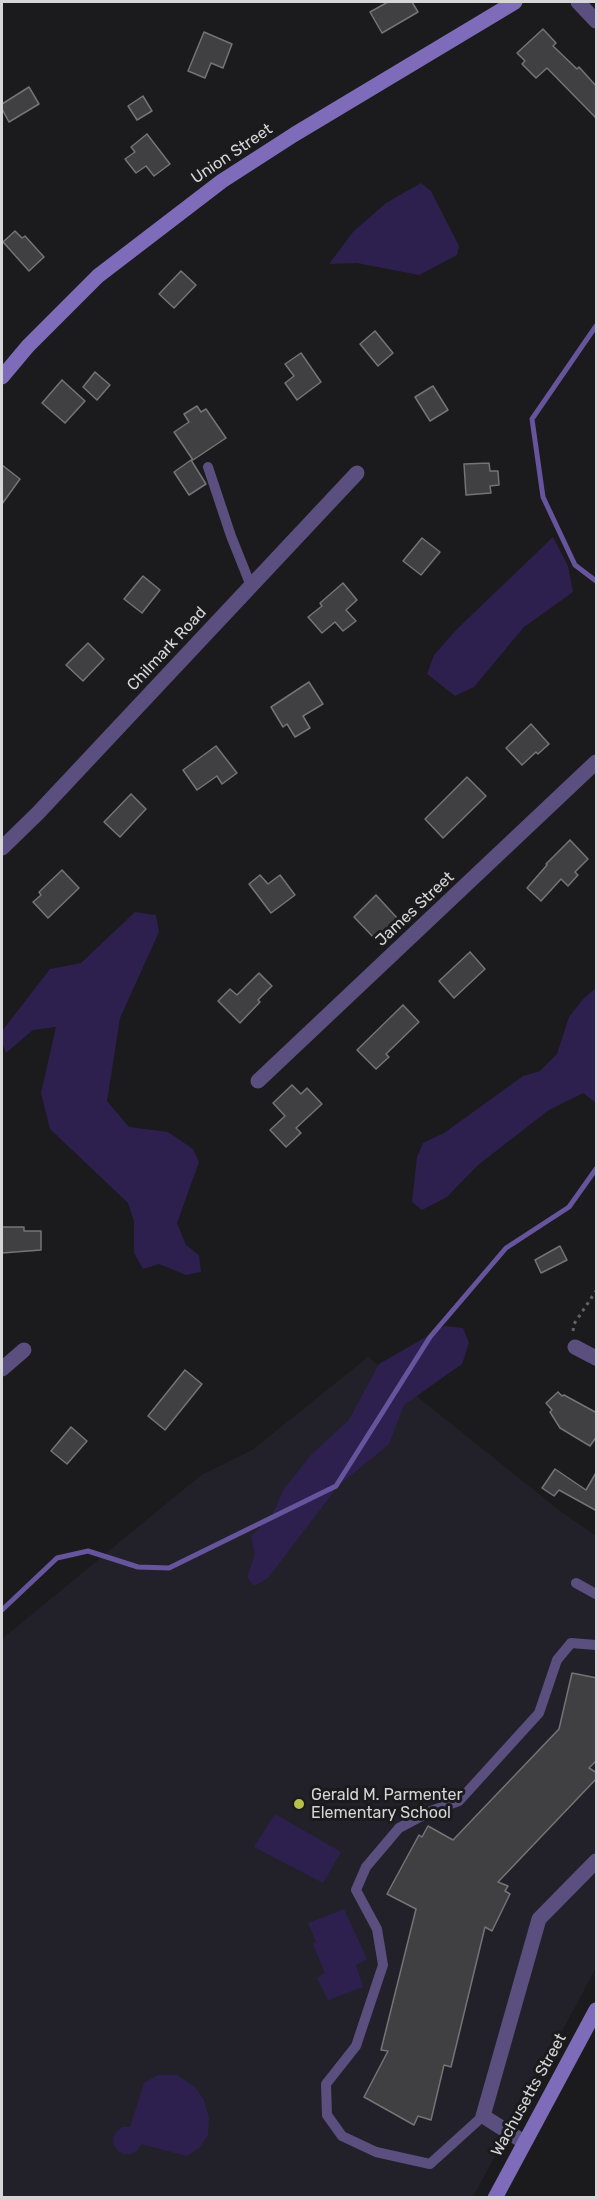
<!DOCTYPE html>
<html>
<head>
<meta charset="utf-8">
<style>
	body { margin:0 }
	#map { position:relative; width:598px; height:2199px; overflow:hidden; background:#1b1a1d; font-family:Rubik,sans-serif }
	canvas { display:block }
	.frame { position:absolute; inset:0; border:3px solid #d6d5d7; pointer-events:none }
</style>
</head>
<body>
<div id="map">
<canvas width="598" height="2199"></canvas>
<div class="frame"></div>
</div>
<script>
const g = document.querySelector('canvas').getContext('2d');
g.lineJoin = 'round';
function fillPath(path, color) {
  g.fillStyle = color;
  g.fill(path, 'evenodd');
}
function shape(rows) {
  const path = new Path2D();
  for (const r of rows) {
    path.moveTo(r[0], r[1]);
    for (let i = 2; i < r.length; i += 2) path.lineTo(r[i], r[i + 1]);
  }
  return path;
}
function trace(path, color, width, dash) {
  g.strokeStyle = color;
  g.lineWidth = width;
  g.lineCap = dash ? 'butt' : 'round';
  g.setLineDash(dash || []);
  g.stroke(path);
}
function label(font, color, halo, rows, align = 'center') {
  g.font = font + ' Rubik,sans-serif';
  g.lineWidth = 6;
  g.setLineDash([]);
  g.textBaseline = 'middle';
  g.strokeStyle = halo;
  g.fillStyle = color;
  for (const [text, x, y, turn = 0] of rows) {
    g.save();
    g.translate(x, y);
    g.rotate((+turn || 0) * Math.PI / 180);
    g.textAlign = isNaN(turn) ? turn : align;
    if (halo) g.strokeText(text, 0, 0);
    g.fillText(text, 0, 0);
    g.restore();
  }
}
fillPath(shape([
	[368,1357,559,1510,596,1536,596,1968,473,2197,2,2198,2,1639,201,1475,252,1450]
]), '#222129');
fillPath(shape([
	[421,183,431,191,459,246,457,255,419,275,357,263,329,264,353,232,386,203],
	[553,537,568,566,573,592,524,627,474,687,455,696,427,674,434,655,457,629],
	[135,912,156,915,159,932,120,1018,107,1101,129,1127,168,1132,193,1149,199,1162,177,1223,186,1245,199,1255,201,1272,186,1275,159,1264,143,1269,134,1253,134,1221,128,1203,50,1129,41,1093,56,1027,33,1030,6,1053,2,1042,2,1031,50,969,81,963],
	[596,988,596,1103,583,1093,549,1110,478,1165,447,1197,422,1210,412,1202,417,1157,423,1143,444,1133,523,1076,540,1071,557,1054,569,1017,584,998],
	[445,1326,463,1328,469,1343,462,1364,404,1405,389,1444,338,1486,268,1578,254,1586,247,1577,255,1555,251,1536,271,1517,284,1489,311,1455,349,1420,379,1364],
	[275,1814,341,1852,323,1883,254,1847],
	[344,1909,367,1959,356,1965,363,1987,328,2000,317,1978,325,1973,313,1944,316,1942,308,1923],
	[158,2075,177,2075,195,2087,204,2100,209,2118,208,2135,199,2148,187,2156,141,2144,138,2150,131,2154,124,2154,118,2151,114,2145,113,2138,117,2131,123,2127,130,2127,144,2083]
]), '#2d204f');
trace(shape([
	[596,326,532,419,543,497,575,565,596,581],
	[2,1610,57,1558,88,1551,138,1567,169,1568,336,1486,430,1337,506,1248,569,1207,596,1169]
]), '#66549c', 5);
const building = shape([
	[388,2,412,2,418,12,382,33,370,12,388,2],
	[543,29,556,43,553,46,577,69,579,67,597,87,597,119,547,68,536,78,522,64,525,61,517,53,543,29],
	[204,32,232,44,223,68,211,63,205,78,188,71,204,32],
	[29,87,39,104,9,122,2,109,2,104,29,87],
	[143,96,152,111,137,120,128,106,143,96],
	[147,134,170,164,154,176,146,166,136,173,125,159,135,152,131,147,147,134],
	[15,231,22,238,25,236,44,257,29,271,3,242,15,231],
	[181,271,196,285,174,308,159,294,181,271],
	[375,331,393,353,378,366,360,344,375,331],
	[301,353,321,382,297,400,285,383,294,376,285,364,301,353],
	[95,372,110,385,97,400,83,387,95,372],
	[62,380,85,401,65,423,42,403,62,380],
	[433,386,448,410,430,421,415,397,433,386],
	[197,406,201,412,206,409,226,438,193,460,174,432,189,422,184,414,197,406],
	[191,460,206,484,189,495,174,472,191,460],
	[489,463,490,471,498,471,499,485,490,486,491,493,466,495,464,464,489,463],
	[2,465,20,479,2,504,2,465],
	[422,538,440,552,421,575,403,561,422,538],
	[143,576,160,590,142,613,124,599,143,576],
	[343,583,357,600,346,610,356,621,343,631,335,622,322,633,308,617,322,606,320,603,343,583],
	[88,643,104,659,83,681,66,665,88,643],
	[309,682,323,704,303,716,310,728,295,737,287,724,283,727,271,707,309,682],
	[531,724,549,744,538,754,536,752,522,765,506,748,531,724],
	[216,746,237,773,222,784,217,776,197,790,183,770,216,746],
	[467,777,486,796,443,838,425,819,467,777],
	[131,794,146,809,120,837,104,822,131,794],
	[570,840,588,859,575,872,578,875,568,886,561,879,541,901,527,888,547,865,546,864,570,840],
	[62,870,79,888,48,918,33,902,41,895,39,892,62,870],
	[260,875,268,884,280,875,295,895,271,913,249,884,260,875],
	[376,895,398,919,376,940,354,917,376,895],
	[470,952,485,969,454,998,439,981,470,952],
	[259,973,272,986,258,1000,260,1002,240,1023,218,1001,230,989,237,995,259,973],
	[403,1005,419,1022,386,1054,389,1057,376,1069,357,1050,403,1005],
	[292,1085,301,1094,307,1088,322,1104,296,1128,301,1133,286,1147,270,1130,285,1116,273,1103,292,1085],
	[2,1227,24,1227,24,1231,41,1231,41,1250,2,1253,2,1227],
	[560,1246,567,1260,541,1273,535,1260,560,1246],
	[185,1370,202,1384,165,1430,148,1416,185,1370],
	[558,1392,562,1396,564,1395,597,1413,597,1436,590,1446,560,1428,550,1412,552,1410,546,1403,558,1392],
	[71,1427,87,1441,67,1464,51,1451,71,1427],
	[555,1469,586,1490,597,1471,597,1511,559,1490,554,1496,542,1488,555,1469],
	[572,1673,597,1678,597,1760,589,1768,597,1773,597,1778,498,1882,508,1886,505,1891,510,1894,492,1931,485,1927,451,2067,444,2065,431,2120,418,2116,414,2125,364,2097,388,2051,381,2050,416,1909,387,1894,419,1835,422,1837,428,1826,453,1840,559,1729,572,1673]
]);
fillPath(building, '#404043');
trace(building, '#747376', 1.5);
trace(shape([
	[573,1331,574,1324,596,1291]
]), '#636265', 3, [3, 4.5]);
trace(shape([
	[208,467,231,536,251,586],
	[576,1583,596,1594],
	[483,2116,430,2164,376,2152,342,2136,327,2115,326,2084,356,2046,383,1965,377,1929,356,1890,366,1867,399,1828,431,1811,459,1801,539,1713,557,1660,571,1643,596,1645]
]), '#5a4f7f', 10);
trace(shape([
	[578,2,596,21],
	[2,848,38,813,357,473],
	[258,1081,596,762],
	[575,1347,596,1358],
	[2,1369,24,1350],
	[524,2142,483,2116,539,1919,596,1861]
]), '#5a4f7f', 15);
trace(shape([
	[2,377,28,346,98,276,222,181,295,134,515,2],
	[495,2198,596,2010]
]), '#7e6cba', 15);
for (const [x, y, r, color] of [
	[299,1804,6,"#b8c147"]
]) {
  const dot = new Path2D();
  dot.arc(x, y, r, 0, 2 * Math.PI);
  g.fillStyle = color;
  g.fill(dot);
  trace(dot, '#1b1a1d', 2);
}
label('16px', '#d6d5d7', '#1b1a1d', [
	["Union Street",232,154,-34],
	["Chilmark Road",167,649,-47],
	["James Street",415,909,-43],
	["Wachusetts Street",529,2095,-61]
]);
label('16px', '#d6d5d7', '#1b1a1d', [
	["Gerald M. Parmenter",311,1795],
	["Elementary School",311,1813]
], 'left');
</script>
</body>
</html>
